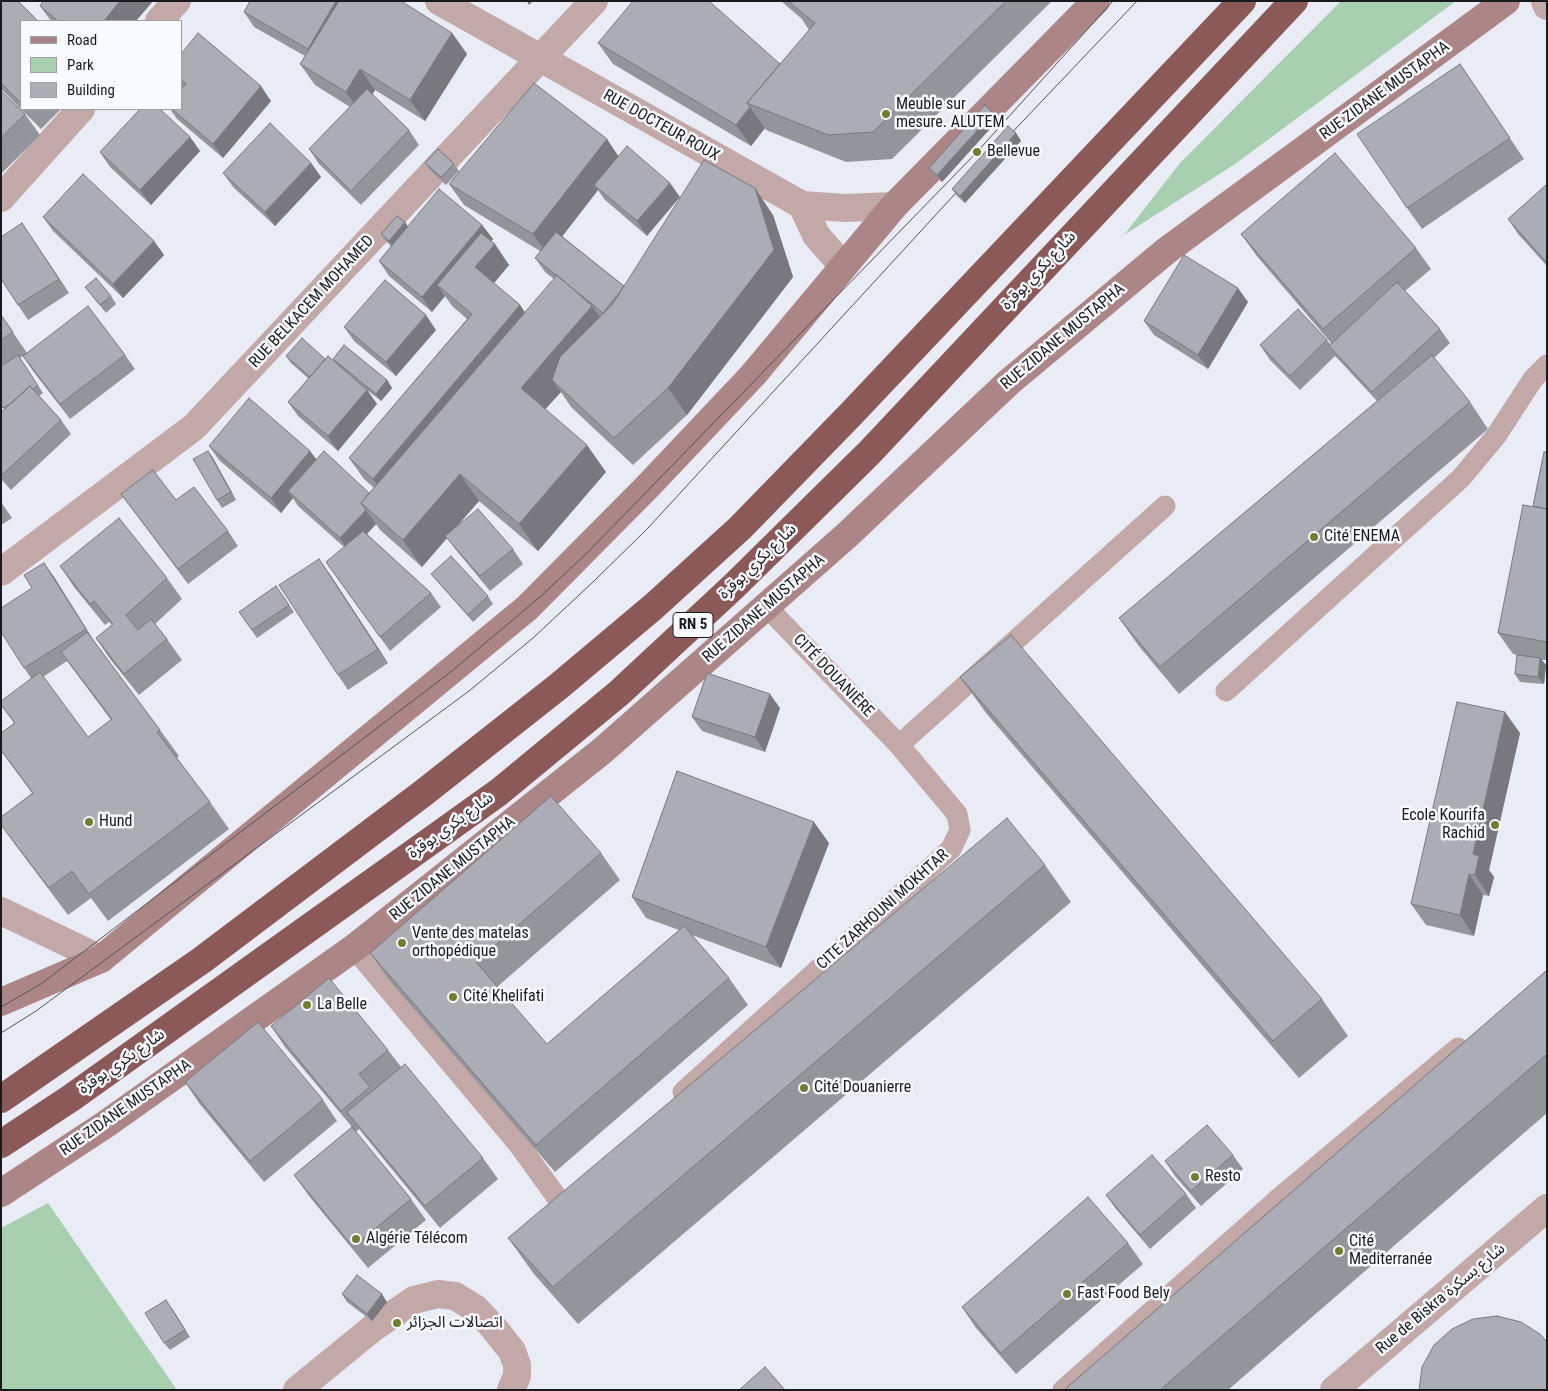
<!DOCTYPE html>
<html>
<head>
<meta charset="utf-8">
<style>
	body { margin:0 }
	#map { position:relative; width:1548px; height:1391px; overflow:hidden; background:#eaecf5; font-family:"Roboto Condensed",sans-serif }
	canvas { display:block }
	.frame { position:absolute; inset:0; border:2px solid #191a1d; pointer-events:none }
	.legend { position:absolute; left:20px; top:20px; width:162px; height:90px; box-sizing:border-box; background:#f8faff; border:1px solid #9fa0a5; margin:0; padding:6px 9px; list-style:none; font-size:15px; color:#191a1d }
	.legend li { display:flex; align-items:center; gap:10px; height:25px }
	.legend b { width:25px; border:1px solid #9fa0a5 }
</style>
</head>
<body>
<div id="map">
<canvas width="1548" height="1391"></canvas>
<div class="frame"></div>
<ul class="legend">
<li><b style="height:6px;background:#ac8686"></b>Road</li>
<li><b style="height:14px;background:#a8cfb0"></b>Park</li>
<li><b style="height:14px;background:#acacb4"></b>Building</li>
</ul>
</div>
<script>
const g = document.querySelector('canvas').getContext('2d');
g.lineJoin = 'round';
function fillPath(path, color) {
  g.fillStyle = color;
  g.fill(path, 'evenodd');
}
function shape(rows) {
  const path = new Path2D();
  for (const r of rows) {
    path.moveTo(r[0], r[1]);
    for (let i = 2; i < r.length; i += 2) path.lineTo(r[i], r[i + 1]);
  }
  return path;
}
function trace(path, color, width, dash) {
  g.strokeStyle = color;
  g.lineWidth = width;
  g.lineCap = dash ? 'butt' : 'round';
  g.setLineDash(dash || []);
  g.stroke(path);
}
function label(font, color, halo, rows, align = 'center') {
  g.font = font + ' "Roboto Condensed","Noto Sans Arabic",sans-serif';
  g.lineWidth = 5;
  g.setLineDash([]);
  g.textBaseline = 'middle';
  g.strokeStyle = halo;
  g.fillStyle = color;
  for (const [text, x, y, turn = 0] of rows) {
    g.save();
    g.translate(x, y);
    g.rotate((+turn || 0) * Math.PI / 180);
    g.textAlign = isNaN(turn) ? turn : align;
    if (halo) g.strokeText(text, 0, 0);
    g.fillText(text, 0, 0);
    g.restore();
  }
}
fillPath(shape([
	[1341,1,1456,1,1235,164,1124,235,1180,163],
	[48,1203,177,1390,1,1390,1,1228]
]), '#a8cfb0');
trace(shape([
	[767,607,899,745],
	[1226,691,1461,478,1496,436,1533,379,1547,365],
	[354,948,519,1145,561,1203],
	[683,1092,951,849,960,830,957,814,899,745,1165,506],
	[1063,1390,1278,1199,1458,1048]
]), '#c2a8a7', 21);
trace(shape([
	[439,1,802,205,845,208,894,206],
	[1545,1,1547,6],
	[159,21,177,1],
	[1,198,81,109],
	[802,205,816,235,843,266],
	[1,572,194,427,594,1],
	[1,911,101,959],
	[297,1390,373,1328,414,1300,438,1294,455,1296,476,1309,493,1327,512,1351,517,1365,517,1376,511,1390],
	[1334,1390,1547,1208]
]), '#c2a8a7', 28);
trace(shape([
	[1,1002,101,959,527,608,648,486,753,375,894,206,1096,1],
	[1,1193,106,1124,354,948,602,751,846,536,1009,382,1166,251,1506,1]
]), '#ac8686', 28);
trace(shape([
	[1,1099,202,960,422,794,559,686,653,607,740,528,851,414,1242,1],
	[1,1144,71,1098,499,792,619,693,734,586,869,453,1294,1]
]), '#8c5959', 28);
trace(shape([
	[1004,141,1137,1],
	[1,1007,41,984,452,671,541,596,587,553,977,152,1113,1],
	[1,1033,36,1011,469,691,533,638,593,582,648,528,965,183]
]), '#525358', 1);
fillPath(shape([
	[1,1,21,21,21,109,61,109,41,129,1,89],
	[153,1,136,21,51,21,40,6],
	[781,1,1052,1,892,159,846,162,766,130,765,128,751,146,613,64,598,43,780,64,809,30,802,19],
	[244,12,452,33,467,54,425,121,375,90,372,94,409,130,419,145,361,205,319,164,309,149,350,107,315,85,300,64,305,56,254,27],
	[181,54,271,101,223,158,177,119,170,109,181,109,183,87,181,86],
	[1460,64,1524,159,1422,229,1407,208],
	[1,91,25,114,40,135,1,174],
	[998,120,942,182,934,175,929,168],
	[1016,133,1021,141,965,203,957,196,952,189],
	[190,137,200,151,151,205,110,167,100,152],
	[607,139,647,236,604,199,598,190,562,236,624,286,773,215,793,277,687,415,633,465,571,407,561,392,545,409,606,472,538,551,479,501,456,527,513,549,523,564,490,591,456,550,447,538,422,567,380,530,376,524,367,534,431,593,441,607,390,651,326,562,344,547,298,506,293,498,281,513,219,460,209,446,316,460,369,493,374,488,364,479,349,458,467,319,452,306,445,296,432,312,389,276,379,261,391,246,386,241,381,234,405,222,408,227,482,225,493,239,491,241,509,265,494,283,520,305,525,313,554,279,545,272,535,258,540,251,464,205,449,184],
	[311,163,321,177,275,226,233,187,223,173],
	[425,163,454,164,459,171,446,185,430,170],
	[1547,184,1547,266,1518,234,1508,219],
	[43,217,154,241,164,255,123,298,53,231],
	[1241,234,1416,248,1431,269,1405,291,1440,329,1450,343,1434,358,1470,402,1488,429,1179,694,1138,645,1119,618,1377,401,1339,360,1335,356,1300,390,1270,360,1260,345,1327,340,1330,344,1331,343,1256,255],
	[32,238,69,293,28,320,18,305],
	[85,287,111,296,116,304,106,313],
	[1248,302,1208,369,1154,335,1144,321],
	[1,315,27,353,125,355,135,369,70,419,33,371,23,356,20,358,43,393,39,396,61,420,71,434,11,490,1,479,1,412,5,409,1,404],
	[344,327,436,330,396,376,354,341],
	[286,356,325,359,335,362,333,359,387,380,392,388,381,401,367,390,377,404,338,451,298,416,288,402,309,379,291,363],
	[208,451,213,458,236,500,222,508,217,500],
	[1547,452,1547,660,1542,660,1546,665,1544,684,1520,682,1515,674,1517,655,1513,654,1498,633,1533,506],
	[121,494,228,531,238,546,188,584],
	[1,502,12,518,1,525],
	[44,563,54,577,95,643,160,730,179,756,177,758,210,802,229,829,108,921,91,898,68,915,17,847,1,825,32,793,1,751,1,733,14,723,1,705,31,678,24,668],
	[67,661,111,720,88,737,43,677],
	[60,566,167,578,182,599,155,624,167,639,182,660,139,695,110,659,96,638,112,625,109,622,105,625,74,587],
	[329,573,388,663,348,690,338,675],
	[431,574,488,596,493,604,473,622,437,581],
	[276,586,294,612,257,638,239,612],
	[960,677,1322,999,1348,1036,1299,1078,986,713],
	[780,708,765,752,702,731,692,717],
	[1520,733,1489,870,1494,877,1489,896,1483,895,1474,936,1426,925,1411,904],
	[829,843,781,968,692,935,729,978,748,1005,555,1172,389,980,370,953,601,853,620,880,497,987,547,1044,679,930,646,918,632,897],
	[1045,865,1071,902,578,1324,534,1274,508,1238],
	[1547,970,1547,1113,1228,1390,1064,1390],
	[271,1026,388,1050,401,1067,483,1158,498,1179,440,1228,359,1129,356,1132,411,1199,426,1220,368,1268,309,1196,294,1175,352,1127,285,1047],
	[185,1082,323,1100,337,1121,264,1182,199,1103],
	[1233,1155,1243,1169,1201,1206,1175,1176,1165,1161],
	[1186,1194,1196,1208,1150,1249,1116,1209,1106,1195],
	[1128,1243,1143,1264,1016,1374,976,1328,962,1307],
	[342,1294,387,1302,372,1321,347,1302],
	[172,1308,190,1337,170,1350,164,1343]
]), '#94949b');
fillPath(shape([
	[120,1,153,1,136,21,104,21],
	[336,1,354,1,318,63,308,49],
	[527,1,533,1,529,5],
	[452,33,467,54,425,121,410,100],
	[360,69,375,90,361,113,346,92],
	[261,86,271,101,223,158,213,144],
	[750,107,765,128,751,146,736,125],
	[993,113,998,120,942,182,937,175],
	[1016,133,1021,141,965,203,960,196],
	[190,137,200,151,151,205,140,190],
	[607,139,621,160,594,185,598,190,548,255,533,234],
	[311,163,321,177,275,226,265,212],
	[670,183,680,197,647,236,637,221],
	[755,188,773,215,793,277,687,415,668,388],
	[405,222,410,230,394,248,389,241],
	[22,223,32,238,69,293,59,279],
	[482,225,493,239,448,293,437,285,445,296,432,312,422,297],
	[154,241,164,255,123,298,113,284],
	[495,244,509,265,490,288,475,267],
	[1238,288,1248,302,1208,369,1198,355],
	[520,305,534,326,388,500,373,479],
	[592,306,611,333,552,380,561,392,540,415,521,388],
	[426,315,436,330,396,376,386,362],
	[387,380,392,388,381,401,376,394],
	[367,390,377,404,338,451,328,436],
	[587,445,606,472,538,551,519,524],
	[208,451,213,458,236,500,231,492],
	[310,451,321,465,288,491,293,498,281,513,271,498],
	[460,474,479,501,422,567,403,540],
	[366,510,376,524,350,553,340,538],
	[319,559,329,573,388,663,378,649],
	[44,563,54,577,96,644,86,629],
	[1540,658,1546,665,1544,684,1538,677],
	[770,694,780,708,765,752,755,737],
	[1505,712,1520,733,1489,870,1494,877,1489,896,1475,875,1473,854],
	[814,822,829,843,781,968,766,947],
	[1469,874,1483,895,1474,936,1460,915],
	[382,1294,387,1302,372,1321,367,1314]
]), '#78787e');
const building = shape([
	[1,1,18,1,38,21,21,21,21,103,1,83,1,1],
	[43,1,120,1,104,21,58,21,40,6,43,1],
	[250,1,336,1,308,49,244,12,250,1],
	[339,1,401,1,452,33,410,100,360,69,346,92,300,64,339,1],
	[633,1,709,1,780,64,747,103,750,107,736,125,598,43,633,1],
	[791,1,1006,1,873,132,828,135,747,103,815,23,790,3,791,1],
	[198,33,261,86,213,144,172,109,181,109,181,89,186,84,181,80,181,54,198,33],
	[1460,64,1510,138,1407,208,1357,134,1460,64],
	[534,83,607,139,533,234,449,184,534,83],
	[367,89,409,130,351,191,309,149,367,89],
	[1,91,25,114,1,138,1,91],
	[985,105,993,113,937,175,929,168,985,105],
	[140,109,160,109,190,137,140,190,100,152,140,109],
	[270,123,311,163,265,212,223,173,270,123],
	[1008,126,1016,133,960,196,952,189,1008,126],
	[627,146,670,183,637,221,594,185,627,146],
	[438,149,454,164,441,177,425,163,438,149],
	[1335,153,1416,248,1323,329,1241,234,1335,153],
	[704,160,755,188,774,250,668,388,614,438,552,380,560,357,612,305,704,160],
	[83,174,154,241,113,284,43,217,83,174],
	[1547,184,1547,263,1508,219,1547,184],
	[439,189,482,225,422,297,379,261,439,189],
	[397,216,405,222,389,241,381,234,397,216],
	[22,223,59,279,18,305,1,279,1,237,22,223],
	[556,232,624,286,619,293,603,313,535,258,556,232],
	[481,233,495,244,475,267,520,305,373,479,349,458,472,314,437,285,481,233],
	[1184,255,1238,288,1198,355,1144,321,1184,255],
	[557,275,592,306,521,388,587,445,519,524,460,474,403,540,361,503,557,275],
	[96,278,111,296,100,305,85,287,96,278],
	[385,280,426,315,386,362,344,327,385,280],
	[1397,282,1440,329,1372,392,1329,346,1397,282],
	[88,306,125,355,60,404,23,356,88,306],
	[1298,309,1327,340,1290,376,1260,345,1298,309],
	[1,315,13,332,1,340,1,315],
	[302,338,325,359,310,377,286,356,302,338],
	[344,345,387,380,376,394,333,359,344,345],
	[18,355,38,386,33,389,30,386,13,402,3,408,1,404,1,366,18,355],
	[1432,355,1470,402,1160,667,1119,618,1432,355],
	[328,356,367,390,328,436,288,402,328,356],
	[30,386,61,420,1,476,1,412,30,386],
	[249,398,310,451,271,498,209,446,249,398],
	[208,451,231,492,217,500,193,459,208,451],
	[324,451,369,493,361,503,366,510,340,538,288,491,324,451],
	[1544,452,1547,452,1547,509,1533,506,1544,452],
	[153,470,176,500,194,487,228,531,178,569,121,494,153,470],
	[1523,505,1547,509,1547,642,1498,633,1523,505],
	[478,509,513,549,480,576,445,536,478,509],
	[119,518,167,578,126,615,138,630,151,619,167,639,124,674,96,638,113,624,94,601,90,604,60,566,119,518],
	[363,531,431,593,380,637,326,562,363,531],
	[451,556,488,596,468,615,431,574,451,556],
	[319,559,378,649,338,675,279,585,319,559],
	[44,563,86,629,24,668,1,632,1,608,32,588,24,575,44,563],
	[276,586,289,605,252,630,239,612,276,586],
	[87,632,160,730,157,732,210,802,89,894,72,871,49,888,1,825,1,817,33,793,1,750,1,733,15,723,1,705,1,701,40,672,88,737,112,719,61,652,87,632],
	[1011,635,1322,999,1273,1041,960,677,1011,635],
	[1517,655,1540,658,1538,677,1515,674,1517,655],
	[707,673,770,694,755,737,692,717,707,673],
	[1457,702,1505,712,1473,854,1479,856,1475,875,1469,874,1460,915,1411,904,1457,702],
	[677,771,814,822,766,947,632,897,677,771],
	[551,796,601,853,476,962,547,1044,684,926,729,978,536,1145,370,953,551,796],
	[1007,818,1045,865,553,1287,508,1238,1007,818],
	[1547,970,1547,1054,1160,1390,1064,1390,1547,970],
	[329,978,388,1050,359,1074,370,1087,341,1111,271,1026,329,978],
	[258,1022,323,1100,250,1161,185,1082,258,1022],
	[405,1064,483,1158,425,1206,347,1112,405,1064],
	[1207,1125,1233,1155,1191,1191,1165,1161,1207,1125],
	[352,1127,411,1199,353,1247,294,1175,352,1127],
	[1152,1155,1186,1194,1140,1235,1106,1195,1152,1155],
	[1088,1197,1128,1243,1001,1353,962,1307,1088,1197],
	[357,1275,382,1294,367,1314,342,1294,357,1275],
	[166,1300,185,1330,164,1343,145,1313,166,1300],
	[1497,1316,1521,1322,1540,1334,1547,1342,1547,1390,1419,1390,1422,1367,1434,1345,1452,1329,1473,1319,1497,1316],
	[765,1367,785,1390,739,1390,765,1367]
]);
fillPath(building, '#acacb4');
trace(building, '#78787e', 1);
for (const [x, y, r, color] of [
	[886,114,5,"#6e802f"],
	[977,152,5,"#6e802f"],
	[1314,537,5,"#6e802f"],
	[89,822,5,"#6e802f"],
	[1495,825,5,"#6e802f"],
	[402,943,5,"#6e802f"],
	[453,997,5,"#6e802f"],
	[307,1005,5,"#6e802f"],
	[804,1088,5,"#6e802f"],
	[1195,1177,5,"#6e802f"],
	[356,1239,5,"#6e802f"],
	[1339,1251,5,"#6e802f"],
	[1067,1294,5,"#6e802f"],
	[397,1323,5,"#6e802f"]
]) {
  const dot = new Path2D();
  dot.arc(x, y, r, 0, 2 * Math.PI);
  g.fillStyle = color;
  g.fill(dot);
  trace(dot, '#f8faff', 2);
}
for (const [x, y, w] of [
	[693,625,40]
]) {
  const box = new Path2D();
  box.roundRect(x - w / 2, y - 12.5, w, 25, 4);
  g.fillStyle = '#f8faff';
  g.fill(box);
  trace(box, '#191a1d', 1);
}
label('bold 15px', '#191a1d', null, [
	["RN 5",693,625]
]);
label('16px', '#191a1d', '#f8faff', [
	["RUE ZIDANE MUSTAPHA",1385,91,-36],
	["RUE DOCTEUR ROUX",661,126,29],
	["شارع بكري بوقرة",1039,271,-47],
	["RUE BELKACEM MOHAMED",312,302,-47],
	["RUE ZIDANE MUSTAPHA",1063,337,-40],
	["شارع بكري بوقرة",758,562,-44],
	["RUE ZIDANE MUSTAPHA",764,609,-41],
	["CITÉ DOUANIÈRE",833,676,46],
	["شارع بكري بوقرة",451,826,-36],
	["RUE ZIDANE MUSTAPHA",453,869,-39],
	["CITE ZARHOUNI MOKHTAR",883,910,-42],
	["شارع بكري بوقرة",122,1062,-35],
	["RUE ZIDANE MUSTAPHA",126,1108,-35],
	["Rue de Biskra شارع بسكرة",1441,1299,-40]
]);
label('16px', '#191a1d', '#f8faff', [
	["Meuble sur",896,105],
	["mesure. ALUTEM",896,123],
	["Bellevue",987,152],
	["Cité ENEMA",1324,537],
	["Ecole Kourifa",1485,816,"right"],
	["Rachid",1485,834,"right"],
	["Hund",99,822],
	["Vente des matelas",412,934],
	["orthopédique",412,952],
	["Cité Khelifati",463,997],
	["La Belle",317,1005],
	["Cité Douanierre",814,1088],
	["Resto",1205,1177],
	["Algérie Télécom",366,1239],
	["Cité",1349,1242],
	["Mediterranée",1349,1260],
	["Fast Food Bely",1077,1294],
	["اتصالات الجزائر",407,1323]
], 'left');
</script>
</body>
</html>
